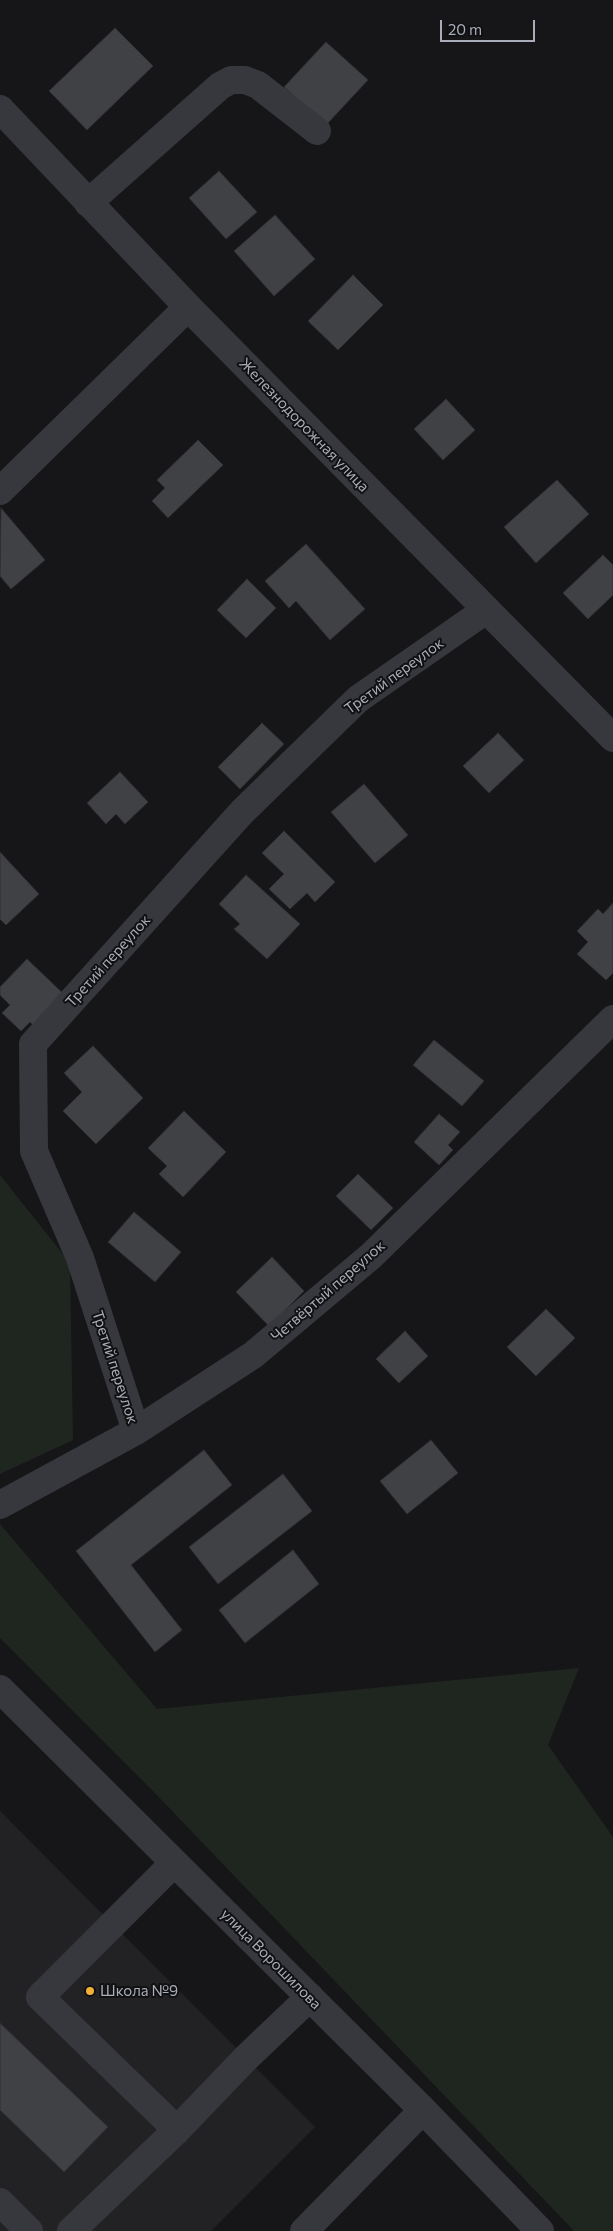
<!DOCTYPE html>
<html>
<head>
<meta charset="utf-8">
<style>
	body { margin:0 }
	#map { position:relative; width:613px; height:2231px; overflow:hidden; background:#161618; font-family:Commissioner,sans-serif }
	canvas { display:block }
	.scale { position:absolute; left:440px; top:20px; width:95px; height:22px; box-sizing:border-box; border:2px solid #a8adb8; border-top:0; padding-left:6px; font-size:15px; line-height:18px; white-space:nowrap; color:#a8adb8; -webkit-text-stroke:4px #111113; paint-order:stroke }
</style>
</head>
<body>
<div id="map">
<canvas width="613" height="2231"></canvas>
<div class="scale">20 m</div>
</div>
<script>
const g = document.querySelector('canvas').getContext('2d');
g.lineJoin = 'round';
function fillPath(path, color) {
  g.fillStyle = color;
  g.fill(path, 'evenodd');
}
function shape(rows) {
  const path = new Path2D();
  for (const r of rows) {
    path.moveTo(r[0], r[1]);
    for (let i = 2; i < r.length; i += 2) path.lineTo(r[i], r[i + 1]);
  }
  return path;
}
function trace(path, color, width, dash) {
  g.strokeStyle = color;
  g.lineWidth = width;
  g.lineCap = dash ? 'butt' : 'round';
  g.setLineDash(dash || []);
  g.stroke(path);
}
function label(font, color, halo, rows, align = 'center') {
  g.font = font + ' Commissioner,sans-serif';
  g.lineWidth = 4;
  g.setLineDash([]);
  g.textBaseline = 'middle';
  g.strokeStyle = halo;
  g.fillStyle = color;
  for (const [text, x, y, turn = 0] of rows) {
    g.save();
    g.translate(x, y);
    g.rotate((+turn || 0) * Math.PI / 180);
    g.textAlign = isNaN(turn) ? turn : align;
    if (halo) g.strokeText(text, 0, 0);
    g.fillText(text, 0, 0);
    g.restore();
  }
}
fillPath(shape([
	[0,1811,315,2127,211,2231,0,2231]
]), '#222225');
fillPath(shape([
	[0,1175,70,1263,73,1440,0,1474],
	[0,1524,157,1709,579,1668,548,1745,613,1837,613,2231,574,2231,152,1790,0,1638]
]), '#1e261f');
const building = shape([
	[115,28,153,66,87,130,49,91,115,28],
	[326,42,368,80,326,125,284,87,326,42],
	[219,171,257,212,226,239,189,198,219,171],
	[275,215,315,259,274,296,234,251,275,215],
	[353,275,383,305,338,350,308,321,353,275],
	[446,399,475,430,443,460,414,429,446,399],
	[198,440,223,465,168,518,152,501,165,488,157,480,198,440],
	[557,480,589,514,536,563,504,527,557,480],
	[1,508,45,560,11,589,0,576,1,508],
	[306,544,365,609,330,640,296,601,289,608,265,581,306,544],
	[603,555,613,565,613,595,588,619,563,593,603,555],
	[247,579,276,608,246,638,217,610,247,579],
	[262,723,284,744,240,789,218,767,262,723],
	[498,733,524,760,489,793,463,766,498,733],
	[120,772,148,802,125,824,116,814,106,824,87,803,120,772],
	[364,784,408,835,375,863,331,812,364,784],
	[284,831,335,882,315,902,307,893,290,909,269,889,284,874,262,853,284,831],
	[0,852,39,894,6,925,0,919,0,852],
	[246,875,300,924,267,959,234,929,240,924,219,904,246,875],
	[613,903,613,973,606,980,577,954,588,942,577,931,598,909,603,914,613,903],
	[27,959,74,1004,43,1036,30,1022,21,1031,2,1013,10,1005,0,995,0,987,27,959],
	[434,1040,484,1081,462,1106,413,1065,434,1040],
	[93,1046,143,1098,96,1144,63,1111,82,1092,64,1073,93,1046],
	[184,1111,226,1152,183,1197,159,1174,167,1166,148,1148,184,1111],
	[439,1114,460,1132,448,1145,453,1150,439,1165,414,1142,439,1114],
	[358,1174,393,1208,371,1230,336,1196,358,1174],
	[134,1212,181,1252,155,1282,108,1242,134,1212],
	[272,1257,304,1291,269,1326,236,1292,272,1257],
	[546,1309,575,1338,536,1376,507,1347,546,1309],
	[405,1331,428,1356,399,1383,376,1359,405,1331],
	[431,1440,458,1473,407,1514,380,1481,431,1440],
	[204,1450,232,1485,131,1565,182,1630,155,1652,76,1551,204,1450],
	[283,1474,312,1511,218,1584,189,1547,283,1474],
	[293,1550,319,1584,245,1643,219,1610,293,1550],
	[0,2023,108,2127,64,2172,0,2110,0,2023]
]);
fillPath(building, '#404145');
trace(building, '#303034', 1);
trace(shape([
	[0,109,188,307,613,738],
	[88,203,220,86,231,80,245,80,258,85,317,131],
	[0,491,188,307],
	[136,1431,80,1258,34,1151,33,1044,242,812,358,699,486,610],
	[0,1505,136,1431,253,1355,371,1256,613,1019],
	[0,1689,423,2110,540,2231],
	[177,2130,246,2058,310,1997],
	[0,2202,29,2231],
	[71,2231,177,2130,40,1997,174,1863],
	[304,2231,423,2110]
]), '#37383d', 28);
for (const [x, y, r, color] of [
	[90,1991,5,"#f2b134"]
]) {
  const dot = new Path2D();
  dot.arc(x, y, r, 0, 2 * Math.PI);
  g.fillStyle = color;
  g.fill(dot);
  trace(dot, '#111113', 2);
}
label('15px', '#a8adb8', '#111113', [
	["Железнодорожная улица",304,425,46],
	["Третий переулок",394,676,-36],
	["Третий переулок",108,961,-48],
	["Четвёртый переулок",328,1291,-41],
	["Третий переулок",115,1367,72],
	["улица Ворошилова",271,1959,45]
]);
label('15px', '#a8adb8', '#111113', [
	["Школа №9",100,1991]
], 'left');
</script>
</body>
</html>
